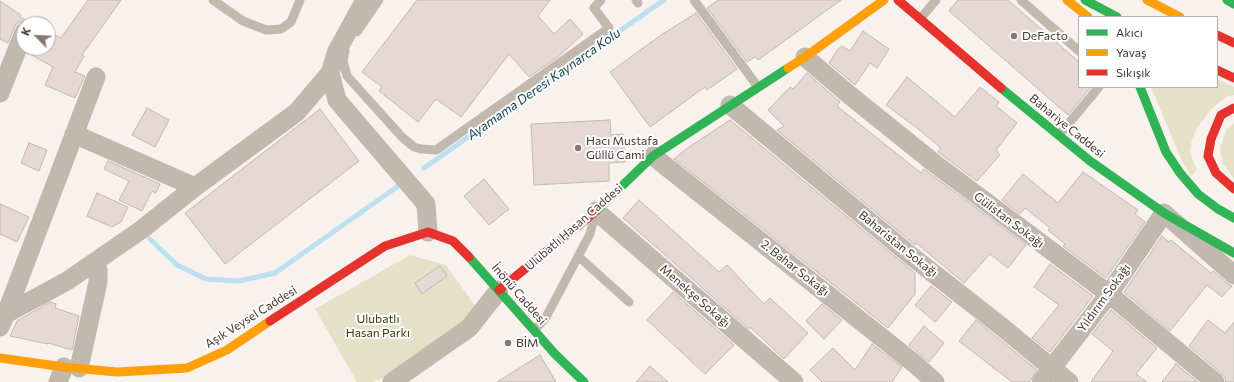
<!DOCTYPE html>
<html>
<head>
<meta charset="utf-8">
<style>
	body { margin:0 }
	#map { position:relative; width:1234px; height:382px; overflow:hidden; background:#f9f1ee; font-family:Commissioner,sans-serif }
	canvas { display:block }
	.legend { position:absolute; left:1078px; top:16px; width:140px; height:72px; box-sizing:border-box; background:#fff; border:1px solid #b5afad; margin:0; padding:5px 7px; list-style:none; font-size:12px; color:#453631 }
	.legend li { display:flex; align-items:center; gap:8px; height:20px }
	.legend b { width:20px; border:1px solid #b5afad }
	.north { position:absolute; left:16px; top:16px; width:40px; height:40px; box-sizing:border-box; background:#fff; border:1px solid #b5afad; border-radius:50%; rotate:294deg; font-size:11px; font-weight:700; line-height:16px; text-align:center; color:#453631 }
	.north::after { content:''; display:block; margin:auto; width:14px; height:18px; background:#847773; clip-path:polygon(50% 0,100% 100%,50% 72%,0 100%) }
</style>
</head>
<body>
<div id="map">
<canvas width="1234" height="382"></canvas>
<ul class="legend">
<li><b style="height:5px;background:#30b455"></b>Akıcı</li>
<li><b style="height:5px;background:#ff9f0a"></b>Yavaş</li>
<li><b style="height:5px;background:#e5322d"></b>Sıkışık</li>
</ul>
<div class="north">K</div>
</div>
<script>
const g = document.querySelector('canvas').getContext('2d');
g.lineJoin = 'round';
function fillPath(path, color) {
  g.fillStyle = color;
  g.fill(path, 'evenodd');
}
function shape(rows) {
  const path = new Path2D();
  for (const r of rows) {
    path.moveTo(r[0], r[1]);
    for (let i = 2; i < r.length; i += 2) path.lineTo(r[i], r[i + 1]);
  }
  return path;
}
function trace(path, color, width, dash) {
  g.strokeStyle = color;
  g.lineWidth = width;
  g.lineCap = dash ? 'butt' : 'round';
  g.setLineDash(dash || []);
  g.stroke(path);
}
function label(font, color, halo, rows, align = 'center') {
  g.font = font + ' Commissioner,sans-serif';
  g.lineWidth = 4;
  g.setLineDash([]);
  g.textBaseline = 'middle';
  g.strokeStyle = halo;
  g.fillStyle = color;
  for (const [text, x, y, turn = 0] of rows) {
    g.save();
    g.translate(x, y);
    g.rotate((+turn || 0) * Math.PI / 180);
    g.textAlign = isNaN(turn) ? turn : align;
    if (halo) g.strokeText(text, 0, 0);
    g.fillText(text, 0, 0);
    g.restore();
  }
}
fillPath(shape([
	[1217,79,1234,87,1234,95,1228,96,1212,108,1198,127,1192,139,1190,152,1193,161,1197,170,1191,176,1182,161,1151,87,1217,87],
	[1234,123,1234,179,1223,164,1220,148,1226,130],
	[410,255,446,265,476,307,469,320,384,378,371,382,357,382,315,309]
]), '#e4e2c6');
trace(shape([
	[424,168,664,0],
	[150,239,177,265,206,279,239,281,275,273,401,184]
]), '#bbe0ef', 5);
const building = shape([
	[88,0,121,0,82,55,84,56,75,72,85,76,75,98,45,85,53,67,28,53,30,48,48,48,48,31,61,38,88,0],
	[417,0,550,0,538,16,554,34,570,19,583,34,558,57,529,77,509,54,461,117,436,99,418,122,379,91,382,87,362,72,417,0],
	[718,0,841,0,758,60,755,57,747,62,707,8,718,0],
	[958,0,1008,0,1079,62,1079,87,1091,87,1068,115,949,11,958,0],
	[0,1,21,15,20,17,34,24,23,21,17,23,14,28,8,43,0,39,0,1],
	[696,13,737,69,707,90,705,87,650,127,610,72,661,35,696,13],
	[863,31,889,49,877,68,870,63,855,85,829,63,838,49,842,46,850,51,863,31],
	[807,73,840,102,837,106,921,173,924,169,1026,245,1008,268,990,254,964,283,915,242,915,245,777,130,784,126,768,110,790,87,793,89,807,73],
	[907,77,955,117,980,87,999,102,996,106,1017,123,996,150,1000,155,977,181,938,152,941,148,917,128,886,105,907,77],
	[147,108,169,120,155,147,132,135,147,108],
	[320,109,359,161,225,264,185,213,320,109],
	[610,120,611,135,623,134,625,162,609,163,609,181,534,185,531,124,610,120],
	[730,120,915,273,915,294,888,328,674,159,686,149,730,120],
	[29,143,47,150,39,171,21,163,29,143],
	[108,161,160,184,156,193,152,191,142,211,119,200,129,181,104,169,108,161],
	[1083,172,1138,210,1135,214,1145,222,1106,278,1063,246,1065,244,1048,230,1050,228,1025,208,1020,214,1002,200,1023,174,1058,203,1083,172],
	[484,179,509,209,489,225,464,196,484,179],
	[97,193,128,207,121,222,112,227,87,216,97,193],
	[639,200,719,272,727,265,764,304,770,298,808,333,784,359,750,327,749,329,623,218,639,200],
	[0,204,29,217,17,242,0,234,0,204],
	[1162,236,1169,242,1171,240,1211,273,1213,271,1227,283,1232,286,1222,297,1207,285,1170,331,1124,292,1162,236],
	[1050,264,1093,296,1050,352,1032,338,1059,305,1034,287,1050,264],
	[440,266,447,276,422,294,415,283,440,266],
	[931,286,952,302,935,322,915,305,931,286],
	[673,292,734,345,705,374,647,320,673,292],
	[50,302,56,304,55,308,79,316,72,350,48,343,48,344,10,336,17,321,50,302],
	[822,304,842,320,824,339,806,321,822,304],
	[1111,310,1157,348,1136,374,1147,382,1091,382,1113,351,1092,334,1111,310],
	[976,320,1037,370,1029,382,1012,382,959,341,976,320],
	[1208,320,1225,333,1234,322,1234,382,1226,382,1225,378,1222,374,1189,346,1208,320],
	[924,326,944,343,929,362,909,345,924,326],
	[872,344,902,367,892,382,822,382,810,370,833,348,855,370,872,344],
	[540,355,556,382,497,382,540,355],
	[1176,364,1198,382,1162,382,1176,364],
	[650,366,668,382,636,382,650,366]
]);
fillPath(building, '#e6d8d4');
trace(building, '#c2b8b4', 1);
trace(shape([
	[213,0,243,21,266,30,281,29,291,22,300,0],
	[636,0,638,3],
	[694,0,758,87],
	[1021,0,1079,51],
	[920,19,936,0],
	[357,32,379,0],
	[345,51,343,61,347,76,402,137,414,147,421,149,436,150,609,28,594,8,601,0],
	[1059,135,1099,87],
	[578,256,629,302],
	[534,330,545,319,590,234,594,218]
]), '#c1b9ad', 9);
trace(shape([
	[365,0,337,51,330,73,337,100,426,204,428,232],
	[805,57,847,93,934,163,1109,294,1215,382],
	[0,93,24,32],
	[730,105,910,255,1002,327,1069,382],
	[74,134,195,187],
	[653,156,915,364,935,382],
	[596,211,794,382],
	[6,314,67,281,141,230,195,187,297,112,330,73],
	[0,327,6,314,96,77],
	[79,368,98,282,98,270,95,262],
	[58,382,64,367],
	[392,382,469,328,499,290],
	[1041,382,1109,294,1164,213,1234,275]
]), '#c1b9ad', 19);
trace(shape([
	[1085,0,1117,17],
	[1227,0,1234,4],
	[1140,87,1166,152,1180,173,1198,194,1218,209,1234,218],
	[1001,88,1090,161,1164,213,1234,253],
	[596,211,653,156,788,68],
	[469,257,555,354,584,382]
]), '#30b455', 9);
trace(shape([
	[1067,0,1088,17],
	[1147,0,1180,17],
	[788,68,805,57,884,0],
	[0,358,64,367,117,372,187,368,227,350,270,321]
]), '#ff9f0a', 9);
trace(shape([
	[898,0,1001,88],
	[1217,35,1234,43],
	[1217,70,1234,78],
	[1234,108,1221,115,1211,139,1208,156,1216,173,1234,189],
	[499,290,596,211],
	[270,321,385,246,428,232,453,241,469,257]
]), '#e5322d', 9);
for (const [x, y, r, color] of [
	[1014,36,4,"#847773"],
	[578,148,4,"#847773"],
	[508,343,4,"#847773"]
]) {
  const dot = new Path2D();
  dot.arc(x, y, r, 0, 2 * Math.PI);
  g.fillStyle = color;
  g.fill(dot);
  trace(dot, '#fff', 1.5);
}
label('12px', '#453631', '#fff', [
	["DeFacto",1022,36],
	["Hacı Mustafa",586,141],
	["Güllü Cami",586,155],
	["BİM",516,343]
], 'left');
label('12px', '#453631', '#fff', [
	["Bahariye Caddesi",1067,126,39],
	["Gülistan Sokağı",1009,220,37],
	["Ulubatlı Hasan Caddesi",574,227,-41],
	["Baharistan Sokağı",898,244,39],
	["2. Bahar Sokağı",795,268,38],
	["İnönü Caddesi",519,294,49],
	["Menekşe Sokağı",695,296,41],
	["Yıldırım Sokağı",1104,298,-54],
	["Aşık Veysel Caddesi",251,317,-32]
]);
label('12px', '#3a3b00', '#fff', [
	["Ulubatlı",378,319],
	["Hasan Parkı",378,333]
]);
label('italic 13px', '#0e3f4f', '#fff', [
	["Ayamama Deresi Kaynarca Kolu",544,84,-35]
]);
</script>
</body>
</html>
